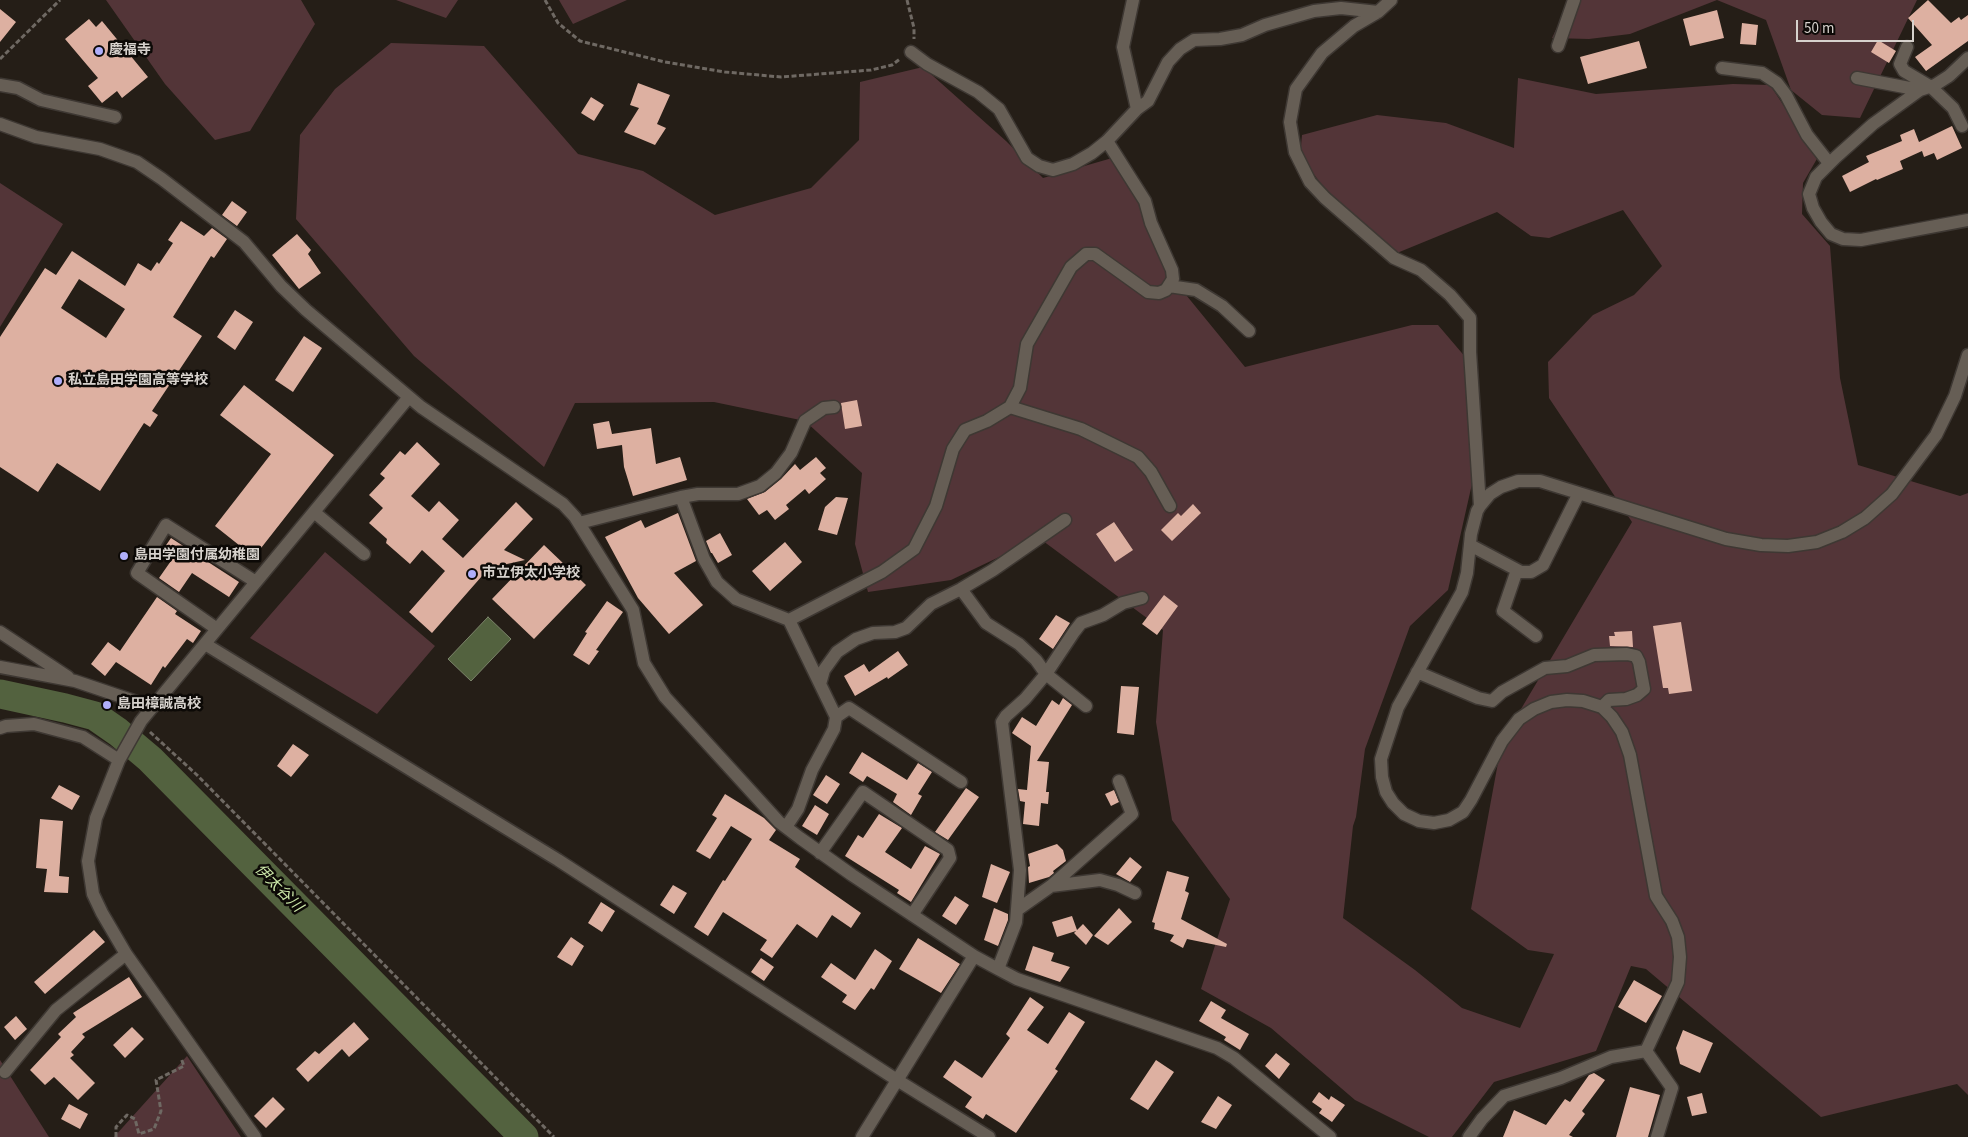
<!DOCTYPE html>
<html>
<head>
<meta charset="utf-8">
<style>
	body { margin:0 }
	#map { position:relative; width:1968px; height:1137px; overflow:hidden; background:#251e17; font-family:"Source Sans 3",sans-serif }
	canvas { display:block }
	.scale { position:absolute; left:1796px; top:20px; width:118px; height:22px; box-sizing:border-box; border:2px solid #d7d2cd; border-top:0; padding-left:6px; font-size:15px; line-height:18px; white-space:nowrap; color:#d7d2cd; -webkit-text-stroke:4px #0c0906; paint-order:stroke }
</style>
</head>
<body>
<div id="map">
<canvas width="1968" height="1137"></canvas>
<div class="scale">50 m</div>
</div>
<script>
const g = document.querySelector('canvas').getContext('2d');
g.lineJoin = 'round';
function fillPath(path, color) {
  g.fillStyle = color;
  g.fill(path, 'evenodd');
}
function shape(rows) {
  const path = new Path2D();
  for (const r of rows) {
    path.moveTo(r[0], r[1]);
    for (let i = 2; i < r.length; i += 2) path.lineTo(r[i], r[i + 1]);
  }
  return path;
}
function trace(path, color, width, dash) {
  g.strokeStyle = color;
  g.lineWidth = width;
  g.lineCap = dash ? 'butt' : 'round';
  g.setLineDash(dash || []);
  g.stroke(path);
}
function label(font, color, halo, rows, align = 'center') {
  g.font = font + ' "Source Sans 3","Noto Sans JP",sans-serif';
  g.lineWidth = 5;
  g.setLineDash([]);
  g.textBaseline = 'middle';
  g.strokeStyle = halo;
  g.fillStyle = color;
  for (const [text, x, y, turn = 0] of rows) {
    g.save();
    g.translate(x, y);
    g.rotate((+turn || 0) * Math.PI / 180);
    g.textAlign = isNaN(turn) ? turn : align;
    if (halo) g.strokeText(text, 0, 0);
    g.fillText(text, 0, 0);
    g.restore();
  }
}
fillPath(shape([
	[106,0,301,0,315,24,250,131,215,140,165,84],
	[396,0,458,0,446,18],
	[559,0,627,0,573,24],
	[1570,0,1917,0,1860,118,1822,115,1791,90,1766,20,1717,0,1630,34,1589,39,1552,38],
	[391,43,484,46,578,154,643,171,715,215,811,188,859,140,860,82,923,67,1006,141,1043,178,1119,156,1173,279,1245,367,1412,325,1438,325,1467,359,1474,475,1448,590,1410,626,1365,749,1356,817,1353,826,1343,918,1415,970,1462,1008,1520,1028,1554,954,1528,950,1471,909,1502,741,1632,522,1549,398,1548,362,1593,315,1634,295,1662,266,1623,210,1549,238,1531,236,1497,212,1397,253,1334,201,1300,156,1302,135,1377,115,1446,123,1514,148,1518,78,1596,94,1733,84,1770,85,1818,157,1803,183,1802,214,1830,246,1840,378,1858,465,1960,496,1968,493,1968,1095,1957,1084,1821,1117,1646,969,1631,966,1596,1051,1494,1082,1452,1137,1429,1137,1355,1100,1271,1028,1201,989,1230,899,1172,820,1156,722,1163,630,1039,538,951,580,868,592,855,544,862,473,805,421,714,402,575,403,544,467,414,356,296,219,300,135,335,89],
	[0,183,63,224,0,327],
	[325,552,435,646,377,714,250,638],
	[187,1056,241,1137,114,1137],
	[0,1060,49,1137,0,1137]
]), '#533538');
const water = shape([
	[488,617,511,639,471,681,448,659,488,617]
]);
fillPath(water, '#53623f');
trace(water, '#7b846a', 1);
trace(shape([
	[0,694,65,708,95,716,118,732,150,759,524,1137]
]), '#53623f', 29);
fillPath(shape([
	[1928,0,1951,23,1959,17,1961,20,1968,15,1968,41,1926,71,1915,57,1932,45,1908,18],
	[0,9,16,22,0,42],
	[1717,10,1724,38,1690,46,1683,19],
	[89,19,96,27,102,21,148,77,122,98,117,91,102,103,88,86,98,78,65,39],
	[1742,23,1758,25,1756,45,1740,44],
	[1878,40,1896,51,1889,63,1871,52],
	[1639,41,1647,68,1588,84,1580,57],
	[638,83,670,95,657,124,666,128,655,145,624,132,639,108,630,105],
	[591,97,604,105,594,121,581,113],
	[1952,126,1962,148,1937,160,1934,153,1924,157,1922,151,1900,161,1903,169,1877,180,1876,179,1850,192,1842,176,1869,162,1866,156,1902,141,1900,135,1914,129,1919,142],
	[232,201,247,212,237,226,222,215],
	[181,221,204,236,212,228,227,239,214,258,211,256,173,317,202,336,152,411,158,415,150,427,144,423,100,491,57,463,38,492,0,467,0,337,45,268,56,275,72,251,125,286,138,263,151,271,157,262,159,264,173,243,168,240],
	[79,279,125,309,106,338,61,308],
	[297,234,311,250,308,254,321,273,299,289,272,255],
	[235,310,253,322,235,350,217,337],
	[304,336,322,348,293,392,275,380],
	[244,385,334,455,254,557,215,526,271,454,220,415],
	[857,400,862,426,845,429,841,403],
	[609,421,612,434,651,428,656,464,680,457,687,480,633,496,624,467,622,445,597,449,593,424],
	[417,442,440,464,411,496,429,512,439,501,459,520,442,539,463,558,516,502,533,519,504,550,525,560,489,568,432,633,409,612,445,571,422,550,410,564,386,543,387,539,369,523,383,508,369,495,385,478,380,474,400,451,405,455],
	[816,457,826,468,820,473,826,479,809,494,805,489,786,505,789,509,775,520,767,510,759,515,747,499,765,492,781,479,795,464,800,470],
	[836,497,848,498,837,535,818,530,825,507],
	[1193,504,1201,513,1172,541,1161,530,1178,513,1181,516],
	[678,513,696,561,674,573,703,605,669,634,638,598,605,537,641,520,645,528],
	[1114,522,1133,550,1115,562,1096,534],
	[720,533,732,555,718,563,712,553,711,553,706,541],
	[171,538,239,582,229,597,192,573,179,592,159,578,173,558,162,551],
	[785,542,802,562,770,591,752,571],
	[544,545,586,585,534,639,492,599],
	[1164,595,1178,606,1157,635,1142,624],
	[157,597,177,611,175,614,201,631,193,643,187,639,165,668,163,666,151,685,116,662,105,676,91,664,108,642,120,651],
	[607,601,623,612,596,650,599,651,589,665,573,655,587,633,585,632],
	[1056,615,1070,623,1053,649,1039,639],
	[1681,622,1692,691,1669,694,1668,688,1663,688,1653,626],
	[1632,631,1633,647,1610,646,1609,636,1615,636,1614,632],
	[898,651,908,665,888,679,887,677,855,696,844,676,864,664,869,672],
	[1121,686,1139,687,1134,735,1117,733],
	[1063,698,1072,705,1037,761,1049,762,1046,792,1049,792,1048,804,1041,803,1039,826,1023,824,1025,802,1020,801,1018,789,1027,790,1031,746,1012,733,1022,717,1036,726,1052,700,1059,705],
	[293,744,309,755,291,777,277,766],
	[862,752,907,780,918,763,932,772,918,794,922,796,911,815,893,802,897,794,867,776,863,782,849,773],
	[826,775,840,784,827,804,813,795],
	[59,785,80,796,72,810,51,798],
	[966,788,979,797,948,840,935,832],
	[1114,790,1119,802,1111,806,1105,794],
	[725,794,764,818,776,830,769,840,800,859,795,867,861,913,851,928,832,915,817,938,797,924,772,958,760,950,767,940,723,912,708,936,694,927,723,880,725,881,752,839,731,826,710,859,696,851,717,818,712,815],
	[815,805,829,814,817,835,802,826],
	[879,814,902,828,885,852,911,869,925,846,940,854,911,902,897,893,899,890,845,856,858,835,863,838],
	[40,819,63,821,59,876,69,877,68,893,44,892,47,869,36,868],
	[1057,844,1063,850,1066,861,1053,871,1054,873,1049,877,1029,883,1028,867,1030,866,1028,854],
	[1130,857,1142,867,1130,882,1116,874],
	[991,864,1010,872,997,903,982,897],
	[1167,871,1189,877,1185,891,1189,893,1181,919,1227,944,1226,947,1187,939,1183,948,1170,941,1174,935,1154,929,1155,923,1152,922],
	[673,885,687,893,674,914,660,905],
	[955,896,969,905,956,925,942,916],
	[601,902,615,911,602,932,588,923],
	[994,908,1008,914,1008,920,998,946,984,940],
	[1119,908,1132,922,1108,945,1094,936],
	[1072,916,1077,930,1083,924,1093,935,1086,945,1074,933,1076,931,1057,937,1052,922],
	[94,930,105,942,45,994,34,982],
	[571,937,584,946,572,966,557,957],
	[918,938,960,964,941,993,899,969],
	[1033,946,1054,953,1051,961,1070,967,1060,982,1025,970],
	[875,949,892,961,874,990,871,988,855,1010,842,1002,847,995,821,977,831,963,855,980],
	[761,958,774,967,764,981,751,972],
	[129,977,142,997,82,1034,85,1037,71,1052,74,1055,70,1058,95,1083,78,1100,54,1077,45,1085,30,1070,61,1037,58,1034,76,1017,73,1013],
	[1634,980,1662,996,1646,1023,1618,1007],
	[1030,997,1044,1007,1027,1030,1048,1044,1069,1012,1085,1022,1055,1069,1058,1071,1016,1133,986,1114,983,1119,965,1107,972,1097,943,1077,955,1060,982,1078,1010,1038,1006,1034],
	[1211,1001,1226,1010,1221,1018,1249,1034,1240,1050,1224,1040,1226,1037,1199,1021],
	[16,1016,27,1029,15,1040,4,1027],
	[354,1022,369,1039,349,1057,342,1049,308,1082,296,1069,315,1051,319,1054],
	[132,1027,144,1039,125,1058,113,1045],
	[1683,1030,1713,1043,1700,1073,1680,1064,1676,1048],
	[1276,1053,1290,1064,1279,1079,1265,1066],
	[1156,1060,1174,1072,1148,1110,1130,1099],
	[1594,1073,1605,1080,1582,1111,1585,1114,1569,1135,1573,1137,1503,1137,1514,1110,1546,1125,1565,1099,1570,1102,1589,1075],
	[1630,1087,1660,1095,1648,1137,1616,1137],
	[1319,1092,1329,1100,1331,1096,1345,1105,1332,1122,1319,1113,1322,1109,1312,1102],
	[1702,1093,1707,1113,1692,1116,1687,1097],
	[1218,1096,1232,1105,1216,1129,1201,1122],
	[273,1097,285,1109,266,1128,254,1116],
	[69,1104,88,1114,80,1129,61,1119]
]), '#ddb0a1');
const minor = shape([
	[1133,0,1123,47,1137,109],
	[1378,12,1354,26,1322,53,1296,89,1290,122,1295,152,1310,182,1325,198,1394,258,1421,270,1450,295,1470,318,1470,352,1480,506],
	[1558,46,1574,0],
	[1907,47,1900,64,1904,71,1931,87,1953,108,1962,126],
	[911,52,927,64,978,92,999,109,1027,158,1039,166,1053,170,1073,164,1092,153,1107,141,1137,109,1148,101,1168,62,1180,49,1194,40,1220,39,1242,35,1265,25,1314,11,1341,8,1378,12,1391,0],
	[1968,58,1949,76,1935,85,1920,90,1873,124,1836,157,1816,177,1809,194,1813,208,1821,222,1831,234,1843,239,1861,240,1968,220],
	[1722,68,1762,73,1777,83,1786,95,1807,135,1829,163],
	[1857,78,1920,90],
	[0,85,18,88,41,100,115,117],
	[0,124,36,137,100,149,137,162,162,179,244,242,281,286,306,310,421,407,563,504,575,517,633,610,644,663,665,697,779,822,800,838,852,875,974,956,998,969,1017,979,1217,1048,1234,1058,1330,1137],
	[1169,286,1196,290,1222,306,1249,331],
	[1010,407,1081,429,1138,457,1151,472,1170,506],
	[681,497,704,559,717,582,736,599,789,620,820,684],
	[314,512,364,554],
	[579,523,681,497,698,494,738,494,760,486,776,473,791,453,805,421,824,408,834,407],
	[1470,545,1521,572,1531,572,1543,565,1579,493],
	[1517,570,1503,611,1536,636],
	[961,589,986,623,1019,644,1036,660,1046,674,1086,706],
	[789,620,882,572,914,549,936,506,953,449,965,430,987,421,1010,407,1020,388,1027,344,1071,267,1086,254,1095,254,1148,292,1159,293,1166,290,1173,279,1172,270,1151,223,1145,201,1107,141],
	[217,629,137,573,166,525,256,582],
	[0,632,68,677],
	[205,644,558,860,897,1080,989,1137],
	[0,667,75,681,152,707],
	[1417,672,1478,698,1492,701,1502,692,1545,668,1567,666,1594,655,1627,654,1636,656,1639,662,1644,689,1637,695,1626,699,1609,700,1602,707],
	[836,717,849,708,961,782],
	[0,728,6,726,34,724,83,737,119,760],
	[786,827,798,809,812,770,834,729,836,717,820,684,824,670,837,652,856,639,873,633,895,632,906,628,931,604,961,589,993,570,1065,520],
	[820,853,863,792,948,850,950,858,912,915],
	[1051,886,1100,880,1118,885,1135,893],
	[1017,910,1051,886,1132,814,1119,781],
	[998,969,1016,922,1020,870,1002,722,1006,716,1025,699,1046,674,1074,632,1081,623,1103,615,1123,603,1142,598],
	[1646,1051,1672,1088,1657,1137],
	[5,1072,56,1010,126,954],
	[255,1137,126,954,102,913,93,894,88,861,96,818,119,760,141,721,409,397],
	[862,1137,974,956],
	[1469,1137,1482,1119,1504,1096,1561,1078,1611,1057,1646,1051,1678,982,1680,957,1678,937,1672,921,1656,896,1630,755,1622,732,1612,717,1602,707,1583,701,1567,700,1551,702,1534,709,1519,719,1502,741,1471,800,1463,812,1449,820,1434,823,1419,821,1404,814,1393,803,1386,792,1382,777,1381,759,1398,707,1462,592,1467,573,1471,534,1477,511,1480,506,1490,494,1501,487,1518,481,1540,481,1726,539,1761,545,1788,546,1817,542,1842,532,1865,518,1892,494,1936,435,1955,396,1968,355]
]);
trace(minor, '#3e3833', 15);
trace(shape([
	[545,0,558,23,580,41,665,62,725,72,781,77,871,70,892,65,900,59],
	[907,0,914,28,914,39],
	[0,59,60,0],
	[150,732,197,775,554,1137],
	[116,1137,116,1127,127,1115,135,1119,139,1134,154,1129,161,1111,156,1080,184,1066,181,1058]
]), '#6f6963', 3, [5, 2.5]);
trace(minor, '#665e55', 12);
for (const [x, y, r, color] of [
	[99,51,5,"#afaefa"],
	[58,381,5,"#afaefa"],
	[124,556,5,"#afaefa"],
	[472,574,5,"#afaefa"],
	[107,705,5,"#afaefa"]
]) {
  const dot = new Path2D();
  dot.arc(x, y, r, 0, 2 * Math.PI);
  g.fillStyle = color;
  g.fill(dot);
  trace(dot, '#0c0906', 2);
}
label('bold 14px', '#d7d2cd', '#0c0906', [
	["慶福寺",109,51],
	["私立島田学園高等学校",68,381],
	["島田学園付属幼稚園",134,556],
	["市立伊太小学校",482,574],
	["島田樟誠高校",117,705]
], 'left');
label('italic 15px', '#cbe6a8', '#0c0906', [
	["伊太谷川",278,889,45]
]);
</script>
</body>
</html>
